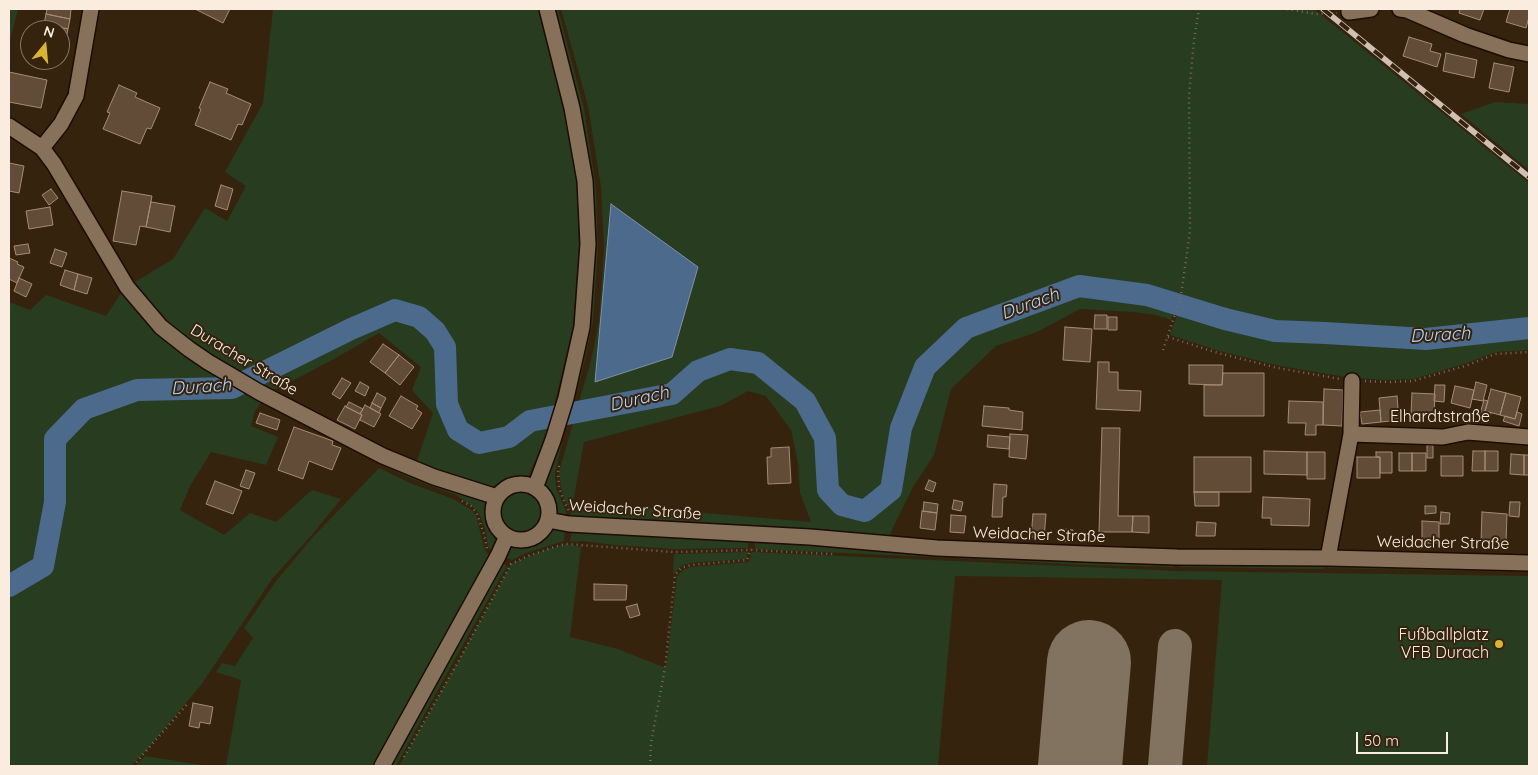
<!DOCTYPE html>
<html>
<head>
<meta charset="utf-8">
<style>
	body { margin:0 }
	#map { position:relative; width:1538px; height:775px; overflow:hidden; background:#36230e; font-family:Quicksand,sans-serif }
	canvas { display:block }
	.frame { position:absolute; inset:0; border:10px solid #faede0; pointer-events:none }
	.north { position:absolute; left:20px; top:20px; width:50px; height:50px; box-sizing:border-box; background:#36230e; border:1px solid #847462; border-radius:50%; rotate:17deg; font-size:14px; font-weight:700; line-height:20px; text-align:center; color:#faede0 }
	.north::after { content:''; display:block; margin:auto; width:18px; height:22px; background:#dab333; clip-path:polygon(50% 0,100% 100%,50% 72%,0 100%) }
	.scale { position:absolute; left:1356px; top:732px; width:92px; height:22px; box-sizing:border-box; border:2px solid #faede0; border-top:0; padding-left:6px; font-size:15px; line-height:18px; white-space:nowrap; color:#faede0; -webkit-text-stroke:4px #36230e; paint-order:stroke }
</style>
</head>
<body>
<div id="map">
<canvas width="1538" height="775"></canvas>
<div class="frame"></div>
<div class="north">N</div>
<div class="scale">50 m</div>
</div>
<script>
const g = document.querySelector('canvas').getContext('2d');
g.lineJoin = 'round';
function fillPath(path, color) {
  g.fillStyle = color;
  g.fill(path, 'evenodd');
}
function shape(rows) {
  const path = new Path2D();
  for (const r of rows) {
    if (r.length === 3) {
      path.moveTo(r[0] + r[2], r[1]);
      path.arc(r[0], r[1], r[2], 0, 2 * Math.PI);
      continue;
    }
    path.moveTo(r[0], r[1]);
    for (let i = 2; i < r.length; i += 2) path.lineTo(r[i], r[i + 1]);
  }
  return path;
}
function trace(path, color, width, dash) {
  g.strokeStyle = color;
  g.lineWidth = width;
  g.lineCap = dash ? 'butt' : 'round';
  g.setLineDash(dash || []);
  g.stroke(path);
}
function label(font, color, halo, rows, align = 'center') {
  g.font = font + ' Quicksand,sans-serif';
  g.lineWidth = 4;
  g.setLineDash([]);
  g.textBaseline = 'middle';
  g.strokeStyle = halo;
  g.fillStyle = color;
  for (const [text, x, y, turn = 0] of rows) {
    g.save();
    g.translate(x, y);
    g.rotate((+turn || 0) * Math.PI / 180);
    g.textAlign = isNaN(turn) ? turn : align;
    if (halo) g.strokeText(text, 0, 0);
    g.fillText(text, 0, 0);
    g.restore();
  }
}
fillPath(shape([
	[9,9,18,9,9,44],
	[273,9,539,9,564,110,577,183,579,246,573,326,552,415,545,438,527,480,519,478,505,482,495,489,416,464,433,413,412,390,421,367,379,333,334,359,271,392,211,357,164,323,130,285,173,259,205,208,227,221,246,186,225,172,263,103],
	[552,9,558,9,584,108,596,188,598,250,593,321,585,360,574,403,572,402,593,244],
	[561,9,1314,9,1529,183,1529,350,1496,352,1467,363,1414,379,1389,380,1352,378,1280,366,1219,351,1170,335,1184,295,1179,294,1171,320,1156,315,1134,312,1080,309,1037,332,996,346,951,389,934,455,913,487,887,540,571,518,571,510,564,499,561,487,559,472,591,360,599,321,604,249,601,187,588,106],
	[748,391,766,396,791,430,798,463,800,493,811,522,573,502,584,442,720,406],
	[1495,102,1529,104,1529,170,1461,114],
	[123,290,263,400,255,411,251,426,278,437,266,465,211,452,190,486,180,510,224,535,250,513,276,522,312,490,341,499,311,536,272,579,201,685,143,754,130,766,9,766,9,302,30,310,46,295,106,316],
	[559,442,562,443,555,473,556,488,566,511,566,516,555,512,554,504,551,494,543,486],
	[384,461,490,501,488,508,488,518,492,529,498,536,492,549,488,548,486,532,479,513,472,506,456,495,412,479,382,465],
	[379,468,410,483,453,499,470,509,476,515,485,551,489,555,437,654,374,766,226,766,241,680,216,672,222,663,235,666,253,638,244,628,276,581,313,537],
	[521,512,22],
	[551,526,565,528,564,541,526,553,512,560,504,557,511,544,524,546,536,542,547,532],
	[572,530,749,539,748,548,674,549,614,545,583,541,570,542],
	[755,539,954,552,953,558,755,549],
	[566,544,581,547,570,637,618,649,666,668,677,576,683,570,691,567,749,562,752,552,1176,571,1529,576,1529,766,1207,766,1222,580,955,576,938,766,399,766,458,662,511,564,542,551],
	[748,552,746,559,690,563,681,566,673,575,674,554],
	[957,553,1174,561,1174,567,1086,565,957,558],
	[1180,561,1325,563,1324,569,1180,567],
	[500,562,507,566,454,661,396,766,388,766],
	[1329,563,1529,567,1529,572,1328,568],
	[145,756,209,766,135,766]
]), '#283c20');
const water = shape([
	[611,204,698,267,672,357,595,382,611,204]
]);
fillPath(water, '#4b6a8c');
trace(water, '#8091a5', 1);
trace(shape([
	[9,586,43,566,55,502,55,439,84,409,137,390,232,388,351,329,395,310,419,317,435,331,445,347,447,404,458,430,479,443,509,437,530,421,672,394,698,371,730,359,758,363,805,401,825,438,828,490,842,505,865,511,891,490,901,428,925,367,966,328,1079,286,1147,295,1225,319,1275,331,1325,333,1426,339,1529,328]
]), '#4b6a8c', 22);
trace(shape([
	[1165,766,1175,646]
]), '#827260', 34);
trace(shape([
	[1080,766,1089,662]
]), '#827260', 84);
const building = shape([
	[47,9,71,9,70,19,46,14,47,9],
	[195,9,230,9,223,23,195,9],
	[1460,9,1484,9,1480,20,1459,13,1460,9],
	[1510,9,1529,9,1529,17,1526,28,1506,22,1510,9],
	[46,14,70,19,68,29,44,24,46,14],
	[44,24,68,29,66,39,60,38,60,30,43,30,44,24],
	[1409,37,1432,44,1430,51,1441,54,1437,67,1403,56,1409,37],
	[60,38,66,39,64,49,60,48,60,38],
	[1446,53,1477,60,1474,78,1443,71,1446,53],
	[1494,63,1514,67,1509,92,1489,88,1494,63],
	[9,72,47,80,41,108,9,102,9,72],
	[210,82,228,89,226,93,251,104,242,125,238,124,231,140,195,125,201,109,199,108,210,82],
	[119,85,137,93,135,97,160,108,151,129,147,128,140,144,103,129,110,113,107,112,119,85],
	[9,163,24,166,19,193,9,191,9,163],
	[221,185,233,189,227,210,215,206,221,185],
	[51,189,58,198,49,205,42,195,51,189],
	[122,191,152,196,146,227,140,226,136,245,113,241,122,191],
	[151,202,175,206,170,232,146,227,151,202],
	[50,207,53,225,29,229,26,211,50,207],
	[28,244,30,253,16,255,14,246,28,244],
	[55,249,67,253,62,267,50,263,55,249],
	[9,258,18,262,17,264,24,267,17,283,9,279,9,258],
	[65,270,78,274,74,290,60,285,65,270],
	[78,274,92,278,87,294,74,290,78,274],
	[19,278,32,284,26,297,14,291,19,278],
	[1095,315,1107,315,1107,329,1094,329,1095,315],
	[1108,317,1117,317,1117,330,1108,330,1108,317],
	[1065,327,1092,329,1090,362,1063,360,1065,327],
	[383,344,399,355,385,373,370,362,383,344],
	[399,355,414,367,400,385,385,373,399,355],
	[1098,362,1109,362,1109,372,1118,372,1118,390,1141,391,1140,411,1096,409,1098,362],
	[1189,365,1223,365,1222,385,1189,384,1189,365],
	[1223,373,1264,373,1264,416,1204,416,1204,385,1222,385,1223,373],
	[342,378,351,383,340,399,332,394,342,378],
	[360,382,369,387,365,396,355,391,360,382],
	[1476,382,1487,385,1483,401,1472,399,1476,382],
	[1435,385,1445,385,1444,402,1434,401,1435,385],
	[1455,386,1474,390,1470,408,1451,403,1455,386],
	[1324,389,1343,390,1342,426,1323,425,1324,389],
	[1491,389,1506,393,1500,415,1485,411,1491,389],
	[377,393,386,398,381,408,372,403,377,393],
	[1412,393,1435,394,1434,415,1411,414,1412,393],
	[1506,393,1521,397,1515,419,1500,415,1506,393],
	[401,396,418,406,416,409,422,413,412,429,389,416,401,396],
	[1397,396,1399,420,1381,422,1379,398,1397,396],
	[1484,400,1488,401,1485,411,1491,413,1489,420,1479,417,1484,400],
	[1289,401,1323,402,1323,425,1316,425,1316,435,1305,435,1306,423,1288,423,1289,401],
	[349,402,363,409,360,414,346,407,349,402],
	[372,403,381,408,379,413,370,408,372,403],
	[365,405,381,414,374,427,360,420,362,415,360,414,365,405],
	[345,406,362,415,355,429,337,420,345,406],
	[984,406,1009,408,1009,410,1023,412,1022,430,982,426,984,406],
	[1380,410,1381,422,1362,424,1360,412,1380,410],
	[1517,412,1522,414,1519,426,1503,421,1505,416,1515,419,1517,412],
	[260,413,280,420,277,430,256,423,260,413],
	[294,427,333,441,332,445,341,448,332,470,309,461,303,479,278,470,294,427],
	[1102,428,1120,428,1118,516,1133,516,1132,532,1099,532,1102,428],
	[1010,434,1028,435,1026,459,1009,457,1010,434],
	[988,435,1010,437,1009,449,987,447,988,435],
	[1427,445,1433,445,1433,458,1427,458,1427,445],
	[789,447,791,483,768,484,767,457,771,457,771,448,789,447],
	[1264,451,1307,452,1307,475,1264,474,1264,451],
	[1473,451,1485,451,1485,471,1472,471,1473,451],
	[1485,451,1498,451,1498,471,1485,471,1485,451],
	[1307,452,1325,452,1325,479,1307,479,1307,452],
	[1376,452,1392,452,1392,473,1380,473,1380,457,1376,457,1376,452],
	[1399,453,1412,453,1412,471,1399,471,1399,453],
	[1412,453,1426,453,1426,471,1412,471,1412,453],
	[1511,454,1524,455,1524,475,1510,474,1511,454],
	[1524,455,1529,455,1529,475,1524,475,1524,455],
	[1441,456,1463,456,1463,476,1441,476,1441,456],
	[1194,457,1251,457,1251,492,1194,492,1194,457],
	[1357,457,1380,457,1380,478,1357,478,1357,457],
	[246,470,255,473,249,489,240,486,246,470],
	[929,480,936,483,933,492,925,489,929,480],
	[215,481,242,491,233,514,206,504,215,481],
	[994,484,1007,485,1006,497,1003,497,1002,517,992,517,994,484],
	[1194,492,1219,492,1219,506,1195,506,1194,492],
	[1263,497,1310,499,1309,526,1271,525,1271,518,1262,518,1263,497],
	[954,500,963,502,961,511,952,509,954,500],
	[924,502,938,504,937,513,923,511,924,502],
	[1510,502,1520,502,1519,517,1509,516,1510,502],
	[1425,506,1436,506,1436,513,1425,514,1425,506],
	[922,511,937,513,935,530,920,528,922,511],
	[1441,512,1450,513,1449,524,1440,524,1441,512],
	[1482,512,1507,514,1506,543,1481,542,1482,512],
	[1033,514,1046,514,1044,538,1031,537,1033,514],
	[951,515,966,516,964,533,950,532,951,515],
	[1133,516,1149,516,1149,533,1132,532,1133,516],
	[1422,521,1439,522,1439,543,1422,543,1422,521],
	[1197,522,1216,523,1215,536,1196,536,1197,522],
	[1063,529,1073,530,1073,542,1062,541,1063,529],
	[594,584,627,585,626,600,594,600,594,584],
	[637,604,640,615,630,618,626,607,637,604],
	[193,703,213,707,210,724,200,722,199,728,189,726,193,703]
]);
fillPath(building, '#624c37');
trace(building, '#a48c74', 1);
const minor = shape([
	[1400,9,1407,10,1465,35,1509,50,1529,54],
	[1349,12,1371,9],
	[9,126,42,148,54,164,127,287,161,327,189,349,208,362,259,392,383,456,434,477,497,497],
	[42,148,61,124,76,96,91,9],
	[1351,434,1443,437,1468,432,1529,437],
	[521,512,28],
	[535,488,553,440,566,398,582,327,588,244,585,181,572,108,547,9],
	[548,520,569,524,810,537,937,548,1086,554,1177,557,1328,558,1529,563],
	[1328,558,1351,434,1352,381],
	[382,766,498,556,507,536]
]);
trace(minor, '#1d0c00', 18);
trace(shape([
	[1287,9,1316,14,1337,13],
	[1168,337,1218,353,1278,368,1340,379],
	[1163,350,1181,296,1190,231,1189,95,1194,40,1199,9],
	[1365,381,1389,382,1413,381,1468,365,1495,354,1529,352],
	[559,466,558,472,559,487,563,499,569,511],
	[462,501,471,506,477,514,484,534,487,549],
	[404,757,458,662,511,564,528,556,554,547,566,544,674,552,751,550,833,554],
	[133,766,189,702],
	[650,766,651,743,665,668,675,575,681,568,691,565,747,560,751,549]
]), '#7c6b59', 2.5, [1, 4]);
trace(minor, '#88715b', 15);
const rail = shape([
	[1323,9,1529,177]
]);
trace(rail, '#cfc0b2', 5.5);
trace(rail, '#36230e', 4, [11]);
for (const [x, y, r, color] of [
	[1499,644,5,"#dab333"]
]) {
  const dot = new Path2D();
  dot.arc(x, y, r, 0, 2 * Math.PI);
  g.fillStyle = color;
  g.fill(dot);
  trace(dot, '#36230e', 2);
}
label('16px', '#faede0', '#36230e', [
	["Duracher Straße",244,360,31],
	["Elhardtstraße",1440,417],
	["Weidacher Straße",635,510,4],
	["Weidacher Straße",1039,535,2],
	["Weidacher Straße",1443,543,1]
]);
label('16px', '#faede0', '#36230e', [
	["Fußballplatz",1489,635],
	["VFB Durach",1489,653]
], 'right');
label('italic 18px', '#b5d4f5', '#36230e', [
	["Durach",1030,304,-20],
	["Durach",1440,335,-3],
	["Durach",201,387,-4],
	["Durach",639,399,-13]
]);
</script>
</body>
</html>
